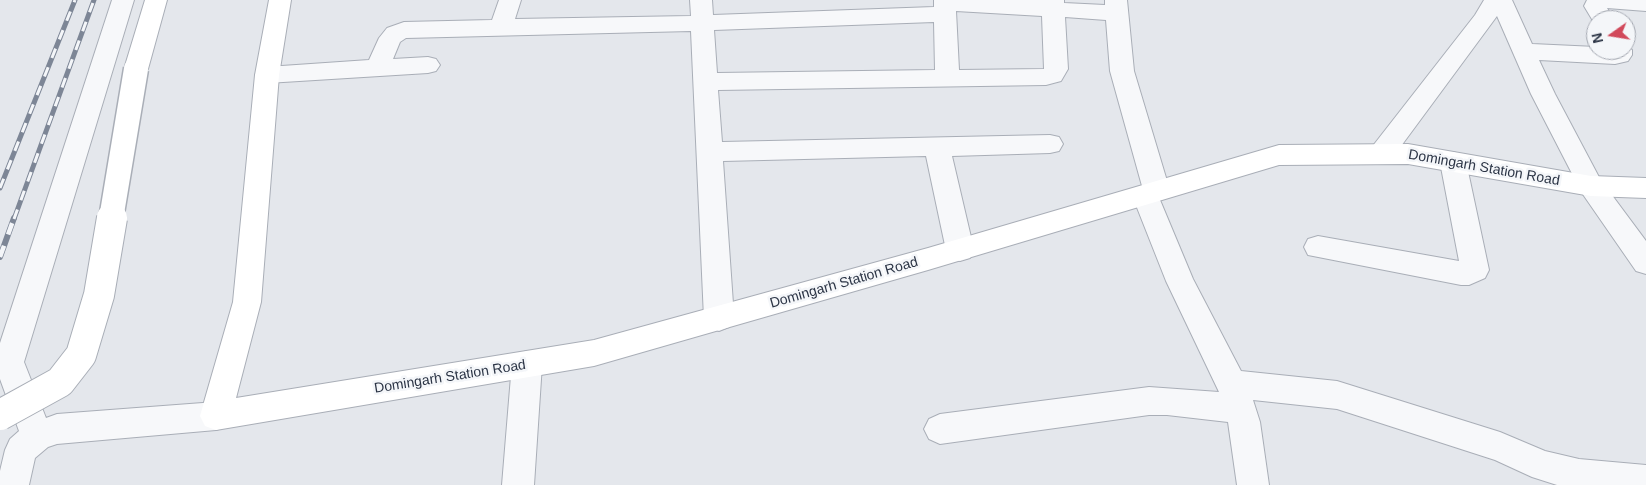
<!DOCTYPE html>
<html>
<head>
<meta charset="utf-8">
<style>
	body { margin:0 }
	#map { position:relative; width:1646px; height:485px; overflow:hidden; background:#e4e7ec; font-family:Arial,sans-serif }
	canvas { display:block }
	.north { position:absolute; left:1586px; top:10px; width:50px; height:50px; box-sizing:border-box; background:#f4f6f9; border:1px solid #a4a8b1; border-radius:50%; rotate:257deg; font-size:14px; font-weight:700; line-height:20px; text-align:center; color:#2b3445 }
	.north::after { content:''; display:block; margin:auto; width:18px; height:22px; background:#d1495b; clip-path:polygon(50% 0,100% 100%,50% 72%,0 100%) }
</style>
</head>
<body>
<div id="map">
<canvas width="1646" height="485"></canvas>
<div class="north">N</div>
</div>
<script>
const g = document.querySelector('canvas').getContext('2d');
g.lineJoin = 'round';
function shape(rows) {
  const path = new Path2D();
  for (const r of rows) {
    path.moveTo(r[0], r[1]);
    for (let i = 2; i < r.length; i += 2) path.lineTo(r[i], r[i + 1]);
  }
  return path;
}
function trace(path, color, width, dash) {
  g.strokeStyle = color;
  g.lineWidth = width;
  g.lineCap = dash ? 'butt' : 'round';
  g.setLineDash(dash || []);
  g.stroke(path);
}
function fillPath(path, color) {
  g.fillStyle = color;
  g.fill(path, 'evenodd');
}
function label(font, color, halo, rows, align = 'center') {
  g.font = font + ' Arial,sans-serif';
  g.lineWidth = 5;
  g.setLineDash([]);
  g.textBaseline = 'middle';
  g.strokeStyle = halo;
  g.fillStyle = color;
  for (const [text, x, y, turn = 0] of rows) {
    g.save();
    g.translate(x, y);
    g.rotate((+turn || 0) * Math.PI / 180);
    g.textAlign = isNaN(turn) ? turn : align;
    if (halo) g.strokeText(text, 0, 0);
    g.fillText(text, 0, 0);
    g.restore();
  }
}
const street = shape([
	[112,0,134,0,24,362,46,418,57,414,216,402,227,406,232,416,227,426,216,430,57,444,48,447,35,458,29,485,0,485,0,471,5,450,10,439,19,431,0,379,0,343,112,0],
	[499,0,521,0,515,19,691,16,690,0,712,0,713,15,934,7,934,0,1064,0,1064,3,1105,5,1105,0,1127,0,1134,71,1170,191,1166,198,1160,200,1193,279,1241,371,1337,381,1500,432,1545,451,1579,459,1646,465,1646,485,1557,485,1532,477,1495,460,1337,409,1253,400,1260,422,1269,485,1237,485,1228,422,1167,415,1149,415,940,444,929,439,924,429,929,419,940,414,1149,387,1219,392,1166,281,1132,195,1136,188,1142,186,1110,71,1106,20,1065,17,1068,69,1061,81,1046,85,718,90,722,142,1050,135,1059,137,1063,144,1059,151,1050,153,952,156,974,250,970,258,960,261,950,258,946,250,926,156,723,161,734,318,729,327,719,331,709,327,704,318,691,31,406,38,400,42,393,59,428,57,436,59,440,65,436,71,428,73,267,83,259,81,255,75,259,69,267,67,369,60,379,38,387,28,404,22,492,20,499,0],
	[956,11,1042,16,1044,69,959,70,956,11],
	[934,22,935,70,717,73,714,30,934,22],
	[1484,0,1512,0,1532,44,1596,47,1596,50,1626,50,1626,44,1632,50,1632,55,1628,61,1615,64,1539,60,1555,94,1600,179,1646,241,1646,274,1636,271,1582,193,1531,94,1497,16,1390,161,1381,164,1372,161,1368,154,1372,147,1475,15,1484,0],
	[1587,0,1646,0,1646,11,1607,8,1614,20,1596,20,1596,26,1584,6,1587,0],
	[1453,152,1462,155,1466,162,1489,270,1485,278,1469,285,1461,285,1308,255,1304,247,1308,239,1318,236,1459,261,1440,162,1444,155,1453,152],
	[527,351,538,355,542,364,534,485,502,485,512,364,516,355,527,351]
]);
const secondary = shape([
	[145,0,167,0,148,69,144,75,136,77,128,75,124,69,145,0],
	[269,0,291,0,279,75,261,302,236,398,594,340,928,248,1279,145,1408,144,1591,176,1646,178,1646,198,1591,196,1408,164,1279,165,928,270,594,366,216,430,205,426,200,416,233,302,255,75,269,0]
]);
trace(street, '#a9aeb7', 2);
trace(secondary, '#a9aeb7', 2);
fillPath(street, '#f7f8fa');
fillPath(secondary, '#fff');
const railFar1 = shape([
	[0,188,75,0],
	[14,219,94,0]
]);
const rail = shape([
	[0,257,14,218]
]);
trace(railFar1, '#7d8696', 5);
trace(rail, '#7d8696', 6);
trace(railFar1, '#f4f6f9', 3, [10]);
trace(rail, '#f4f6f9', 4.5, [12]);
const secondaryBridgeFar1 = shape([
	[111,219,136,69]
]);
const secondaryBridge = shape([
	[0,415,60,382,81,355,99,295,112,218]
]);
trace(secondaryBridgeFar1, '#a9aeb7', 27, []);
trace(secondaryBridge, '#a9aeb7', 32, []);
trace(secondaryBridgeFar1, '#fff', 24);
trace(secondaryBridge, '#fff', 30);
label('14px', '#2b3445', '#f4f6f9', [
	["Domingarh Station Road",1484,168,10],
	["Domingarh Station Road",844,283,-16],
	["Domingarh Station Road",450,377,-9]
]);
</script>
</body>
</html>
